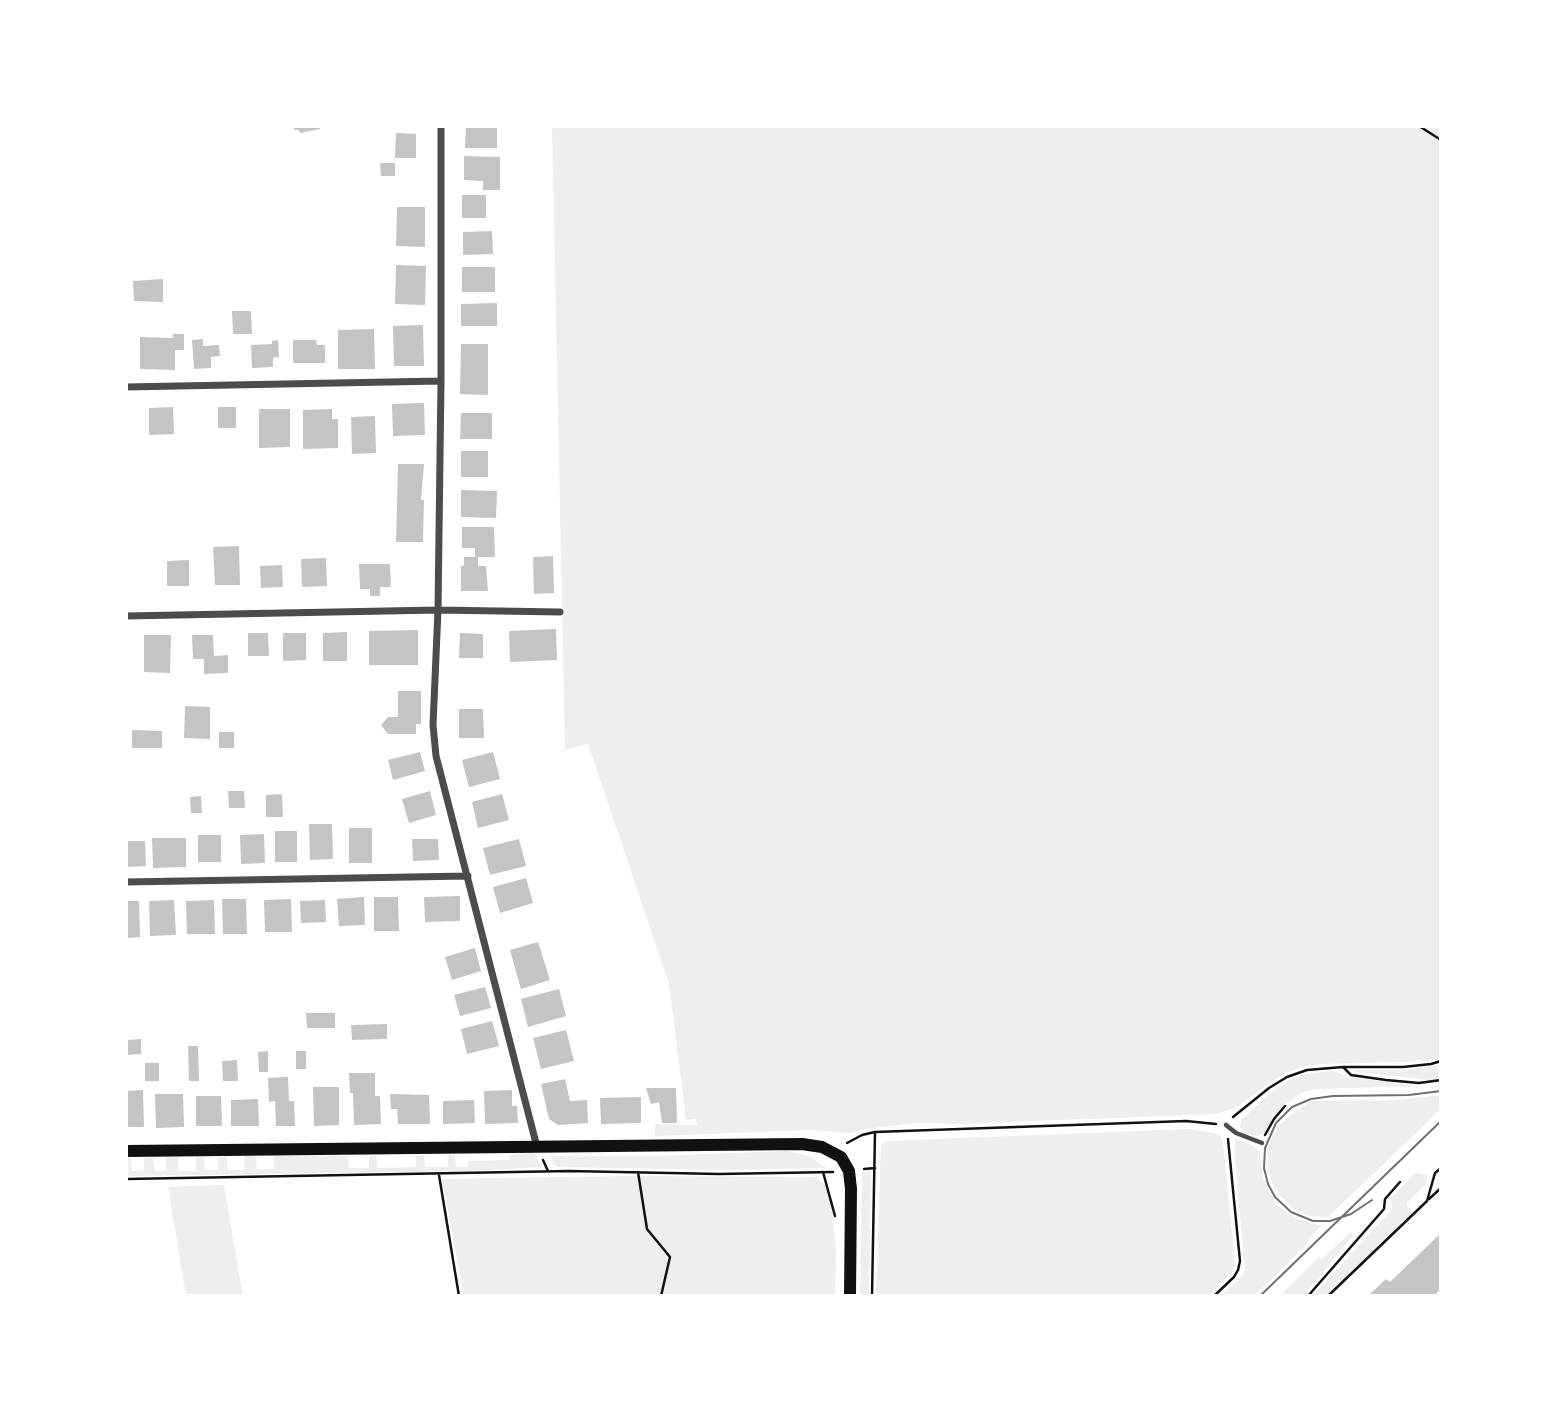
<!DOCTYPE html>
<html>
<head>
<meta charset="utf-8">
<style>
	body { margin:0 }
	#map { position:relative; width:1567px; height:1422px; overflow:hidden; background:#fff; font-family:Cabin,sans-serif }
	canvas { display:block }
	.frame { position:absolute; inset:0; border:128px solid #fff; pointer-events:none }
</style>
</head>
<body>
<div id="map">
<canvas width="1567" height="1422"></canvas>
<div class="frame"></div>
</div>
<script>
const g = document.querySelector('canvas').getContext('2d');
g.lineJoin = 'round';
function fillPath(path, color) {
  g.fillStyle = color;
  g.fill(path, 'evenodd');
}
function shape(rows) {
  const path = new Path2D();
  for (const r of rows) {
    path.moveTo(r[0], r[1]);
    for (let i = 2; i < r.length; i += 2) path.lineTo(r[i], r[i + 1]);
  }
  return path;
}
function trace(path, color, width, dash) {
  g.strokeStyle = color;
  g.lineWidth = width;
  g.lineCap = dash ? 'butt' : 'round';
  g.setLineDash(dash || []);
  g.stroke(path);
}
fillPath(shape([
	[552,126,1441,126,1441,1057,1429,1061,1321,1064,1301,1067,1280,1076,1235,1108,1216,1114,957,1124,916,1123,866,1129,850,1133,809,1130,655,1136,655,1124,697,1125,696,1119,686,1120,669,984,588,744,565,750],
	[1441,1065,1441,1078,1429,1080,1355,1072,1355,1070,1402,1070],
	[1334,1071,1348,1077,1419,1086,1318,1089,1303,1092,1283,1105,1264,1134,1257,1136,1242,1134,1240,1126,1242,1119,1274,1090,1292,1078,1306,1074],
	[1441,1095,1441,1109,1328,1217,1310,1216,1294,1210,1275,1190,1268,1171,1268,1146,1278,1126,1301,1107,1312,1101,1399,1100],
	[1188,1129,1214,1133,1220,1136,1223,1142,1235,1265,1233,1272,1208,1296,876,1296,881,1145,886,1141],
	[1235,1139,1254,1146,1260,1152,1262,1177,1277,1205,1295,1218,1321,1226,1307,1241,1308,1244,1254,1296,1221,1296,1242,1276,1245,1270,1235,1162],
	[788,1151,809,1156,826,1168,720,1170,558,1167,553,1164,551,1156,656,1156],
	[535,1153,542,1167,469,1171,126,1176,126,1158,131,1158,132,1171,144,1171,144,1158,153,1158,155,1171,166,1171,166,1157,178,1157,178,1171,196,1171,196,1157,204,1157,205,1170,218,1170,218,1157,227,1157,228,1170,244,1170,245,1156,256,1156,257,1170,274,1169,274,1156,348,1156,349,1168,369,1168,369,1156,376,1155,378,1168,416,1167,416,1156,424,1155,425,1167,448,1167,448,1155,455,1155,456,1167,468,1167,468,1161,509,1160,510,1154],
	[871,1171,869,1296,860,1296,862,1172],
	[1415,1173,1427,1175,1426,1184,1407,1203,1409,1216,1326,1296,1312,1296,1392,1210,1391,1198],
	[634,1176,815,1177,827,1187,831,1200,836,1251,835,1296,464,1296,442,1179],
	[224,1185,243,1296,186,1296,168,1187],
	[1351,1232,1353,1235,1304,1296,1280,1296,1319,1257,1322,1259]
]), '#eee');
fillPath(shape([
	[294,126,320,126,320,129,300,133,299,130,294,130],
	[466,126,497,126,497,148,465,148],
	[396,133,416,134,416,158,395,158],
	[464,156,500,157,500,190,483,190,483,181,464,180],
	[380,163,395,163,395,176,381,176],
	[462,195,486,195,486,218,462,218],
	[397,207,425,207,425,247,396,246],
	[492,231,493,254,463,255,463,232],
	[396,265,426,266,425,305,395,304],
	[462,267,495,267,495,292,462,292],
	[163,279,163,302,134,301,133,281],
	[497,303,497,326,461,326,461,304],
	[232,311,251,311,252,334,233,334],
	[423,325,424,366,394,366,393,326],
	[374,329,375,369,338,369,338,330],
	[173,334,184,334,184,350,175,350,175,370,140,369,140,337,173,338],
	[203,339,203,346,219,345,220,356,211,357,211,368,194,369,192,340],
	[278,340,279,357,273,358,273,367,252,368,251,345,272,344,272,341],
	[293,340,316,340,317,345,325,345,325,363,293,363],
	[461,344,488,344,488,395,460,394],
	[424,403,425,435,393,436,392,404],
	[173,407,174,434,149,435,149,408],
	[218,407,236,407,236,428,218,428],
	[259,409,290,409,290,447,259,448],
	[332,409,332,419,338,419,338,448,303,449,303,410],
	[461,413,492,413,492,439,460,439],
	[375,416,376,453,352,454,351,417],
	[461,451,488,451,488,477,461,477],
	[398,464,424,464,421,500,424,500,423,542,396,542],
	[461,490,497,491,496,518,461,517],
	[462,527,494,527,495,557,478,557,478,566,486,566,488,591,461,591,461,566,464,566,464,557,475,557,475,548,462,548],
	[239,546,240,585,215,585,213,547],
	[553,556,554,593,534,594,533,557],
	[326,558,327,586,302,587,301,559],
	[189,560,189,586,167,586,167,561],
	[359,564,390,564,391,587,380,587,380,596,370,596,370,589,360,589],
	[282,565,283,587,261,588,260,566],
	[556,629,557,660,510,662,509,631],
	[418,630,418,665,369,665,369,631],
	[347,632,347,661,323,661,323,633],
	[248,633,268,633,269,656,248,656],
	[283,633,306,633,306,660,283,661],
	[460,633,483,634,483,658,459,658],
	[144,635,171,635,170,673,144,672],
	[192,635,213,635,214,656,228,655,228,673,204,674,204,659,193,659],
	[398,691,421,691,421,724,416,724,416,734,388,734,381,725,388,717,398,717],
	[185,706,210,707,210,739,184,738],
	[459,709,483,709,484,738,459,738],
	[132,730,162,731,162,748,132,748],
	[219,732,234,732,234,748,219,748],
	[420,752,425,771,393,780,388,760],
	[493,752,500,779,469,787,462,760],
	[228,791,244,791,245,808,229,808],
	[430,791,436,815,409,823,402,799],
	[282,794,283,817,266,817,266,795],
	[502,794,509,820,478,828,472,802],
	[201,796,202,813,191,813,190,797],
	[309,824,332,824,333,859,310,860],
	[349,828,372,828,372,863,349,863],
	[275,831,297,831,297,862,275,862],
	[264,834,265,863,241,864,240,835],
	[198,835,221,835,221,862,198,862],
	[152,838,186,838,186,867,153,868],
	[412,839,438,839,439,860,413,861],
	[519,839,526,866,490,875,483,848],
	[126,841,145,841,146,866,126,867],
	[526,878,533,903,500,913,493,887],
	[460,896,460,921,425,922,424,897],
	[364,897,365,925,339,926,337,899],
	[374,897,398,897,399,931,374,931],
	[222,899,246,899,247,934,223,934],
	[291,899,292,932,265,932,264,900],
	[174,900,176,935,150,936,149,901],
	[214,900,215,934,187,934,186,901],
	[325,900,326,922,301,923,300,901],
	[126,901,139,901,140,937,126,938],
	[538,942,550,980,521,989,510,950],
	[475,948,481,971,452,980,445,957],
	[485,987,491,1008,460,1016,454,995],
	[559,989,566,1016,528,1027,521,999],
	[306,1013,335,1013,335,1028,307,1028],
	[492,1021,499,1046,467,1054,461,1029],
	[387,1024,387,1039,352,1040,351,1025],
	[566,1030,574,1061,541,1069,533,1038],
	[141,1039,141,1054,126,1055,126,1040],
	[188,1046,198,1046,199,1081,189,1081],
	[268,1051,268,1072,259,1072,258,1052],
	[296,1051,306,1051,306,1069,296,1069],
	[237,1060,238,1081,223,1081,222,1061],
	[145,1063,159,1063,159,1081,145,1081],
	[349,1073,375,1073,375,1096,380,1096,381,1124,354,1125,353,1093,350,1093],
	[288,1077,289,1101,294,1101,295,1126,276,1126,275,1101,269,1102,268,1078],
	[565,1079,570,1101,587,1100,588,1123,558,1125,549,1119,541,1084],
	[313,1087,339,1087,339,1125,314,1126],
	[646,1088,676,1088,677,1123,662,1123,659,1102,651,1104],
	[143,1090,144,1127,126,1127,126,1091],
	[512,1090,512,1106,517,1106,518,1123,485,1124,484,1091],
	[155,1094,183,1094,184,1127,156,1128],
	[390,1094,429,1095,430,1124,398,1124,397,1109,391,1109],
	[196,1096,221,1096,222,1126,196,1126],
	[641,1097,641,1123,601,1124,600,1098],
	[258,1099,259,1126,231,1126,231,1100],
	[474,1100,475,1123,443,1124,443,1101],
	[1441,1233,1441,1289,1433,1296,1368,1296,1386,1279,1390,1282]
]), '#c4c4c4');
trace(shape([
	[1419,126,1441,140],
	[1343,1067,1351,1075,1386,1080,1419,1083,1441,1080],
	[1233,1117,1269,1088,1287,1077,1307,1070,1343,1067,1403,1067,1431,1064,1441,1061],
	[1265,1135,1274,1119,1285,1106],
	[847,1143,862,1135,875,1132,1186,1121,1216,1124],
	[543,1160,548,1171],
	[864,1169,875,1168],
	[638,1172,647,1229,670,1257,661,1296],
	[823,1172,835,1216],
	[439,1175,459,1296],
	[126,1179,569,1171,719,1174,833,1172],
	[1429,1199,1441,1188],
	[872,1296,875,1132],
	[1214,1296,1234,1277,1238,1270,1240,1261,1228,1139],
	[1308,1296,1384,1209,1385,1199,1400,1182],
	[1328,1296,1427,1201,1435,1173,1441,1168]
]), '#111', 2.5);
trace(shape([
	[1226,1125,1236,1133,1262,1143]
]), '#4c4c4c', 4.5);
trace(shape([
	[441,126,441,381,438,610,433,725,436,756,537,1147],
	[126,387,441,381],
	[126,616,438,610,560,612],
	[126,882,468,876]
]), '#4c4c4c', 7);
trace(shape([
	[126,1151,802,1144,822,1147,841,1157,849,1171,851,1189,850,1296]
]), '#111', 12);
trace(shape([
	[1372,1200,1351,1214,1330,1221,1313,1221,1291,1212,1275,1197,1268,1184,1264,1168,1265,1148,1276,1123,1292,1107,1311,1099,1333,1096,1409,1095,1441,1091],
	[1260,1296,1441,1121]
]), '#707070', 2);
</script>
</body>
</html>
